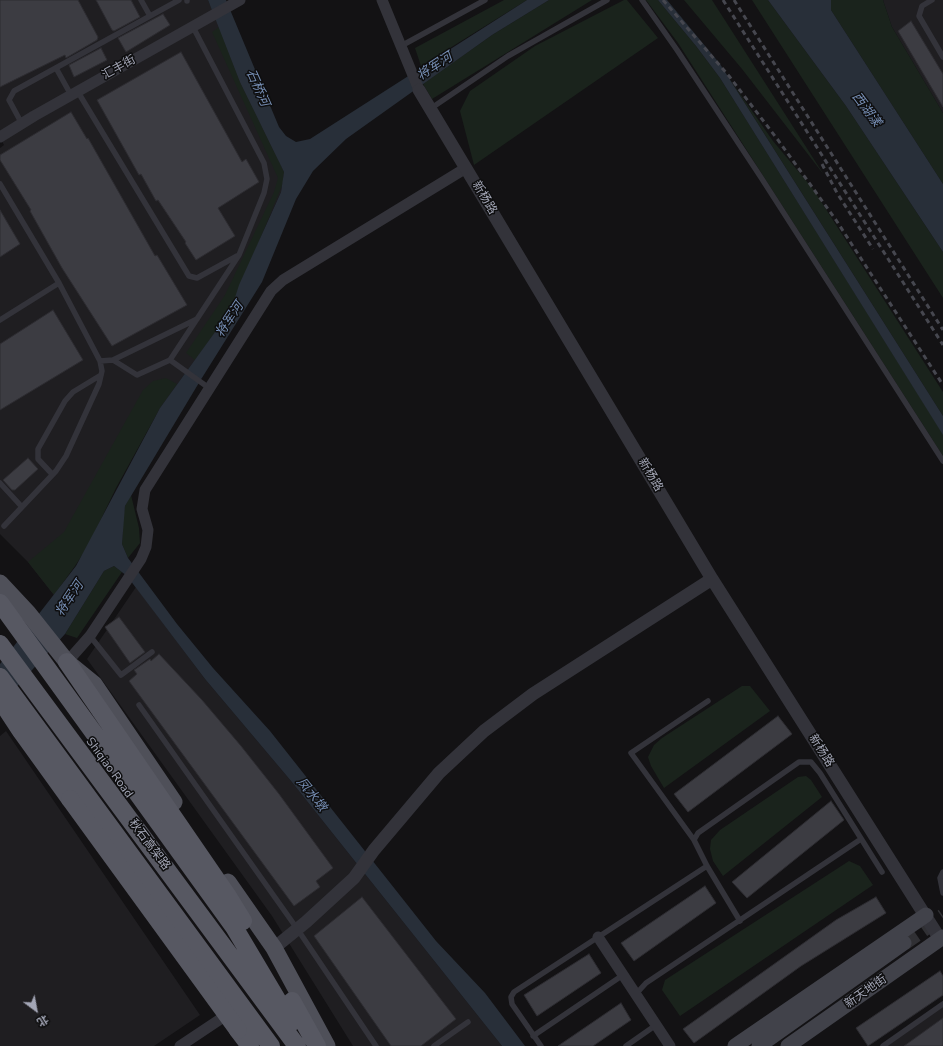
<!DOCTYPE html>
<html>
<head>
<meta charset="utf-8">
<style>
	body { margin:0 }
	#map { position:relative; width:943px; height:1046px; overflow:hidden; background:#131214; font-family:"Nunito Sans","Noto Sans SC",sans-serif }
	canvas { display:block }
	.north { position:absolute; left:16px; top:990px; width:40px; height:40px; -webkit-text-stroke:3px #0e0e0f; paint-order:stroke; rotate:148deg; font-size:11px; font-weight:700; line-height:16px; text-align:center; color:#a3a6b6 }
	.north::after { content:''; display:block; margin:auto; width:14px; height:18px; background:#a3a6b6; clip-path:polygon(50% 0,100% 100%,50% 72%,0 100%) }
</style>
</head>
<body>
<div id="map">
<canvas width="943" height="1046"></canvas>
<div class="north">北</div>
</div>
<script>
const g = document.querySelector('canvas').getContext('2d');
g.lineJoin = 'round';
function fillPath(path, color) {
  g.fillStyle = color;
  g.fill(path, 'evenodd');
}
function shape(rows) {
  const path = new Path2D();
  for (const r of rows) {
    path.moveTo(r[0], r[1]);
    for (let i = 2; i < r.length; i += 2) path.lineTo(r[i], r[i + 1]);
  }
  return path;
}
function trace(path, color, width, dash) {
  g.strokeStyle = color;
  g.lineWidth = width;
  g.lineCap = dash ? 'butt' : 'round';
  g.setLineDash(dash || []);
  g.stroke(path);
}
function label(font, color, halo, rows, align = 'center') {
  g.font = font + ' "Nunito Sans","Noto Sans SC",sans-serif';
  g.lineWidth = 3;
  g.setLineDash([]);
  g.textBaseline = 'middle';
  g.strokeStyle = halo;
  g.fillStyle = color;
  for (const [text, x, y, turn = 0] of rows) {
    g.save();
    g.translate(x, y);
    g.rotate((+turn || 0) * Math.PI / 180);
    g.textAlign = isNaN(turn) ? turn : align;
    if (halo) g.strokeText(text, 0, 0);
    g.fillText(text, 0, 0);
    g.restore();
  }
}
fillPath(shape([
	[0,0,208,0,284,172,281,192,219,327,160,408,54,595,28,562,0,534,0,148,4,145,0,138],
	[883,0,943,0,943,113,892,27],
	[136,587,205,679,291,781,502,1046,353,1046,272,916,87,659],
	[6,731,200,1015,154,1046,0,1046,0,736],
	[943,1001,943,1046,880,1046]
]), '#1f1e21');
fillPath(shape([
	[504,0,527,0,421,66,415,48],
	[549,0,592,0,432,99,423,84,492,35],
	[624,0,627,0,658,38,474,165,460,111,470,91,535,46],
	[646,0,658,0,696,46,720,78,943,434,943,456,678,43],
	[684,0,712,0,824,175,742,69],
	[752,0,768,0,846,106,943,252,943,298],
	[831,0,883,0,892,27,943,113,943,184,831,10],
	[219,27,240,82,284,172,283,183,231,310,195,360,186,353,225,295,274,192,278,178,212,32],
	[729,78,773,141,813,189,943,392,943,416],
	[166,378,177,384,160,408,116,488,88,546,75,566,54,595,28,562,64,532,143,390,153,381],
	[131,495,139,528,140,543,128,558,122,544,123,518,125,506],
	[114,566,122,572,77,638,65,634,104,571],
	[742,686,750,686,770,711,664,788,651,766,648,757,654,745,662,738],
	[806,776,811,780,822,797,723,876,713,861,710,849,711,840,720,830,798,777],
	[849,861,860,866,873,885,680,1016,662,990,665,980]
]), '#1a231c');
fillPath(shape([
	[208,0,226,0,279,127,286,136,296,142,310,139,527,0,549,0,492,35,346,139,313,171,296,199,262,282,200,381,125,506,122,544,128,558,177,624,213,668,270,731,436,941,485,993,525,1046,502,1046,291,781,205,679,127,576,114,566,104,571,65,634,0,705,0,664,76,566,160,408,231,310,239,285,281,192,284,172,240,82],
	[658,0,667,0,720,64,943,416,943,435,720,78,696,46],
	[768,0,831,0,831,10,943,184,943,252,846,106]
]), '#282f39');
const building = shape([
	[0,0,78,0,98,37,97,40,66,58,65,55,0,87,0,0],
	[96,0,131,0,140,17,114,31,112,30,96,0],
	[163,14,170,25,126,52,118,38,163,14],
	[911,21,943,74,943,107,898,31,911,21],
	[101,48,107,60,74,77,69,65,101,48],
	[181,52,242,162,246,159,259,182,218,208,235,236,196,260,185,243,186,242,158,200,156,201,141,174,139,175,97,100,181,52],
	[71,112,87,139,88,138,155,256,157,255,187,305,112,346,62,268,30,211,31,210,0,160,0,155,71,112],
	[0,210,20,244,0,257,0,210],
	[53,310,83,360,0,410,0,344,53,310],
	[28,458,38,469,15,490,12,490,3,480,28,458],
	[119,617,145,652,130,663,105,627,119,617],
	[159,654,202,700,241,746,279,794,333,868,316,881,320,887,294,906,129,681,137,674,134,670,150,659,151,661,159,654],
	[778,716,792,734,688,812,674,794,778,716],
	[831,801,844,820,747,898,732,882,831,801],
	[705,886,716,903,634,961,621,943,705,886],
	[362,897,456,1019,421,1046,391,1046,314,936,362,897],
	[876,897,886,913,801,966,694,1043,683,1029,836,920,876,897],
	[589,954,601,973,537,1016,524,995,589,954],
	[940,971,943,976,943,995,868,1046,856,1028,940,971],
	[621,1003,631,1020,593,1046,558,1046,621,1003],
	[943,1018,943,1046,904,1046,943,1018]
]);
fillPath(building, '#3c3c42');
trace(building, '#2d2c31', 1);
trace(shape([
	[904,943,943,916]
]), '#303034', 15, [15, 8]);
trace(shape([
	[141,0,150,16],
	[187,0,187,1],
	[642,0,677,50,762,179,943,461],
	[932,0,922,6,919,16,943,57],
	[401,46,485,0],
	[56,68,71,95],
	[78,92,189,276,197,278,237,256],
	[430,109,508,56,607,0],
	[22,124,9,100,14,91,179,0],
	[0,184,59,283,100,361,102,371,99,384,66,456,56,471,4,526],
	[0,320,59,283],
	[113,360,197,319],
	[170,360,209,388],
	[100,361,113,360,137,375,170,360,239,255,264,193,267,179,264,163,193,27],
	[52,474,38,459,38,449,65,401,73,392,101,375],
	[0,483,22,507],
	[90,636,121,675,152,652],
	[139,705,298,930,376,1046],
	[694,840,631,753,708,701],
	[943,872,940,878,943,893],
	[740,921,707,866,694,840,698,833,799,762,811,762,820,773,882,872],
	[636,994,646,983,861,839],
	[533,1036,623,975],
	[434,1046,468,1022],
	[541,1046,512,1004,511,997,514,992,707,866],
	[626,1046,656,1025],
	[883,1046,943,1004]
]), '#33333a', 5.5);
trace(shape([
	[382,0,419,90],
	[0,137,34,116,240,0],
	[67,662,90,636,141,559,146,547,148,530,142,509,145,490,271,291,283,280,466,168],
	[598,937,670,1046],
	[180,1046,231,1012]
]), '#33333a', 11);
trace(shape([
	[419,90,712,579,940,939],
	[274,948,306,922,354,878,374,850,439,773,484,731,533,694,712,579]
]), '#33333a', 13);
trace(shape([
	[735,1046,926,915],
	[759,1046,904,943],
	[788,1046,943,937]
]), '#41424a', 15);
trace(shape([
	[0,583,28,613,67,662,94,684,174,802],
	[228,882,274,948,327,1046]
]), '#4f5059', 17);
trace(shape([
	[0,603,234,927,291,1023],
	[0,644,297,1046],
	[67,662,227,895,243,921],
	[0,677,271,1046],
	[0,699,21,731,70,799],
	[292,1001,317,1046],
	[238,1030,250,1046]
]), '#575862', 18);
trace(shape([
	[663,0,729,76,778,140,836,220,943,385],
	[723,0,943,345],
	[734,0,943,330],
	[822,164,837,193,873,249]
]), '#46474f', 3, [5, 4]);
trace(shape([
	[70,799,238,1030]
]), '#575862', 18);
label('12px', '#a3a6b6', '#0e0e0f', [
	["汇丰街",119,68,-29],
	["新杨路",484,198,59],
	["新杨路",650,475,59],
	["新杨路",821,751,58],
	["Shiqiao Road",109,768,54],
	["秋石高架路",149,845,53],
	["新天地街",866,992,-35]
]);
label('italic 13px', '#768eb4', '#0e0e0f', [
	["将军河",435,67,-33],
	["石桥河",257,88,66],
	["西湖漾",866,110,53],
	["将军河",230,320,-56],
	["将军河",70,599,-56],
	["凤水墩",311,795,51]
]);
</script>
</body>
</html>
